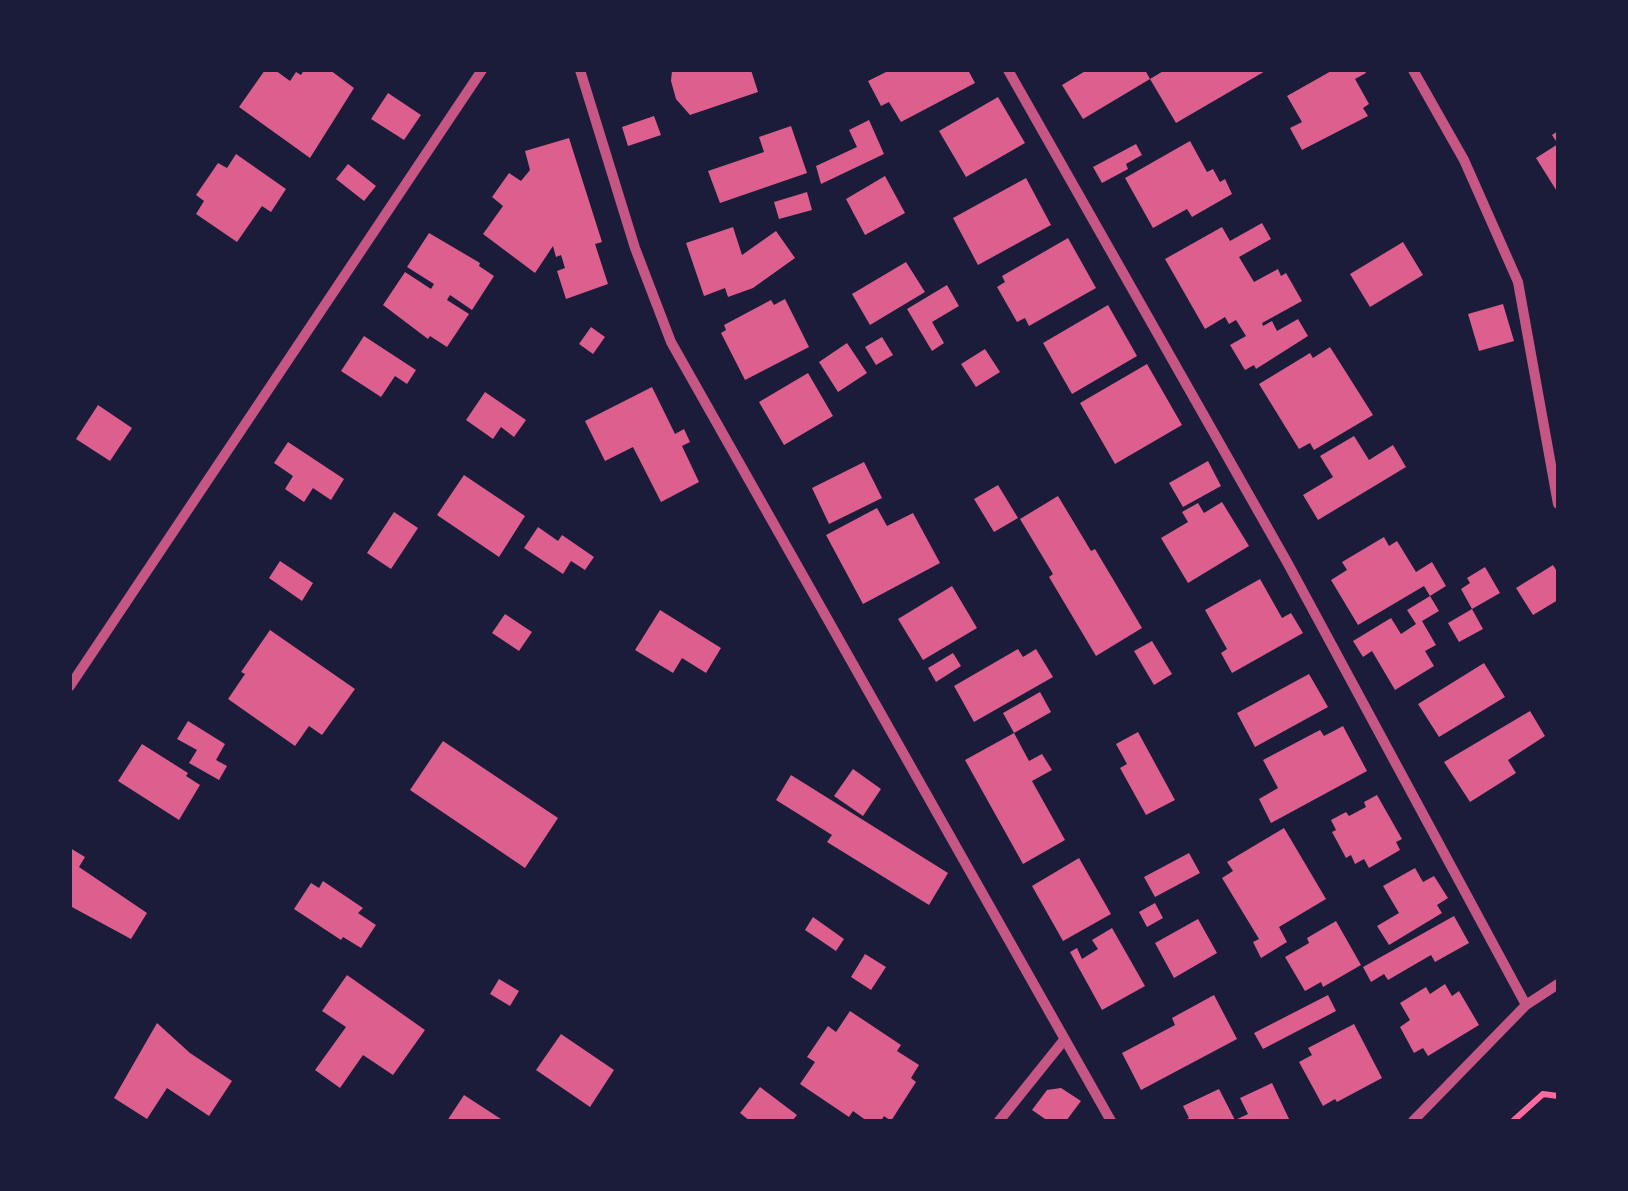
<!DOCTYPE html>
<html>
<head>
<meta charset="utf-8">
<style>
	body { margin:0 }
	#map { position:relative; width:1628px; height:1191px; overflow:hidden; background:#1b1b3a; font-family:Literata,serif }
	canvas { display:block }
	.frame { position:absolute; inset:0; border:72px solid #1b1b3a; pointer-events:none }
</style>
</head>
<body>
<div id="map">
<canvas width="1628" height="1191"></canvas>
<div class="frame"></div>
</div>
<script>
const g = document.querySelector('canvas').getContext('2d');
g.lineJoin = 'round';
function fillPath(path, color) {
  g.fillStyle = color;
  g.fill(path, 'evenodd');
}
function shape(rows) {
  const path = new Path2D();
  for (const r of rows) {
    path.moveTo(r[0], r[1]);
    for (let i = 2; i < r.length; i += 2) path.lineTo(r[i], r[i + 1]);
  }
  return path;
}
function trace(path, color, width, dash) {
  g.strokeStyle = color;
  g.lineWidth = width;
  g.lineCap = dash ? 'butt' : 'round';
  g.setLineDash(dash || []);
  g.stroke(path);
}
fillPath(shape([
	[265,70,275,70,290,81,296,72,301,75,304,70,330,70,354,88,310,158,239,107],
	[672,70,751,70,758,92,690,115,676,99,671,81],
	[890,70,968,70,975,83,901,122,889,102,881,106,868,81],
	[1087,70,1145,70,1150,79,1083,119,1062,85],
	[1165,70,1267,70,1176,123,1150,79],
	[1333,70,1364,70,1366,73,1355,79,1369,104,1363,108,1368,116,1302,150,1290,128,1302,122,1287,96],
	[388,93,421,115,404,140,371,119],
	[998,97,1025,143,966,177,939,131],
	[654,116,661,135,628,146,622,127],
	[869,120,884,154,821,184,816,166,857,147,849,130],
	[791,126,807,173,720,203,708,171,764,152,759,137],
	[1558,131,1558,193,1536,158,1558,144,1552,135],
	[569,138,602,242,595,244,608,284,566,299,557,271,565,268,561,255,556,257,553,246,535,273,483,234,503,206,492,197,509,173,521,181,530,170,525,151],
	[1190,141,1207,172,1213,169,1220,182,1225,179,1232,194,1192,217,1187,209,1153,228,1125,178],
	[1136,144,1142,155,1126,164,1128,169,1102,183,1093,167],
	[236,154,286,189,271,212,262,206,237,242,196,214,204,201,196,195,218,163,227,168],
	[348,164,376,186,364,201,336,179],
	[885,176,905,213,865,235,846,199],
	[1026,178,1051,225,978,265,953,218],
	[807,192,812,210,779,219,774,202],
	[1262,223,1271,239,1239,257,1254,282,1278,269,1281,276,1286,273,1302,301,1262,323,1263,326,1272,321,1277,331,1298,319,1308,336,1256,369,1254,365,1245,370,1230,345,1246,336,1236,320,1229,324,1225,317,1205,329,1165,259,1222,227,1230,241],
	[733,227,742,255,776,231,795,258,753,288,728,297,725,288,704,296,686,243],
	[429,233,480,263,479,266,494,276,472,310,450,295,447,300,469,314,447,347,430,336,428,339,383,305,405,272,431,289,434,284,407,267],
	[1068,238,1096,288,1029,326,1025,318,1017,322,997,287,1005,282,1002,276],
	[1403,242,1423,275,1370,307,1350,274],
	[906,262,925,292,870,325,852,294],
	[947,285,959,306,932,322,944,343,932,351,907,309],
	[785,299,809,347,745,380,721,333,726,330,724,325,771,300,774,305],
	[1503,304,1514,341,1479,351,1468,314],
	[1108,305,1137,356,1072,394,1043,343],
	[591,327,605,337,593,354,579,344],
	[364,336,416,370,407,384,395,376,381,397,341,371],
	[882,337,893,355,876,365,865,347],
	[847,343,867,373,838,392,819,362],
	[1330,347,1373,415,1314,450,1310,443,1299,449,1259,384,1310,353,1313,358],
	[985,349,1000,372,976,387,961,364],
	[1147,364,1182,425,1115,464,1080,403],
	[808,373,833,416,784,445,759,402],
	[652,387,675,434,684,429,690,442,682,446,699,482,661,502,633,447,605,461,585,421],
	[485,392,526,420,514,437,501,427,493,439,466,420],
	[98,405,132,428,110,461,76,439],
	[1354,436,1369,460,1393,445,1406,467,1318,520,1303,495,1333,477,1320,456],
	[288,442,344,479,331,500,313,488,304,502,285,489,293,476,274,463],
	[1208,461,1221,486,1183,507,1169,483],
	[864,462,882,498,829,524,812,488],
	[464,475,525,516,499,557,437,515],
	[998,485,1018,518,994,532,974,499],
	[1058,496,1091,551,1095,549,1142,628,1096,656,1049,577,1053,574,1020,519],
	[1222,502,1249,546,1188,583,1161,538,1188,522,1182,512,1198,503,1204,513],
	[877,508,887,526,913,513,940,563,863,604,826,535],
	[394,512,418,528,391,569,367,553],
	[538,527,558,541,562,535,594,557,585,570,571,561,563,574,524,548],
	[1384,537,1389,546,1397,541,1416,572,1432,562,1446,586,1430,596,1424,586,1358,625,1331,580,1347,570,1342,562],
	[280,561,313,583,302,601,269,578],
	[1553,565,1558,573,1558,600,1533,615,1516,588],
	[1485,567,1500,593,1472,609,1483,629,1459,642,1448,623,1472,609,1461,589,1470,583,1467,578],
	[1260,579,1282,618,1291,613,1303,633,1232,673,1221,653,1227,649,1205,610],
	[952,586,977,628,923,660,898,619],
	[1430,596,1439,611,1422,621,1436,645,1425,651,1434,666,1395,690,1372,651,1363,657,1353,641,1391,618,1401,634,1416,624,1407,610],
	[660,610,721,648,706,673,682,658,673,673,635,650],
	[505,614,532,632,519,651,492,633],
	[270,630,355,689,322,735,309,726,295,746,228,699,245,674,241,672],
	[1152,641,1172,674,1154,685,1134,651],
	[1018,649,1023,657,1036,649,1053,677,974,722,954,686],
	[953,653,961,666,936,682,928,668],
	[1484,663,1505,697,1439,737,1418,704],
	[1309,674,1328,707,1255,747,1237,713],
	[1040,692,1051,712,1014,733,1003,713],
	[1530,711,1545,736,1508,760,1516,773,1470,802,1444,762],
	[188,721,225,744,216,760,227,766,219,780,189,763,197,750,177,739],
	[1343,726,1367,771,1271,823,1259,799,1278,788,1263,760,1320,730,1324,736],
	[1138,732,1175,800,1146,815,1120,768,1127,764,1116,744],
	[1014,733,1029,761,1042,754,1052,770,1032,781,1065,840,1023,864,965,760],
	[443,741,558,818,525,868,410,790],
	[142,744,188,773,186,776,200,785,179,820,118,781],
	[853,769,881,789,863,816,834,796],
	[791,775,948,873,929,905,827,842,832,835,776,800],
	[1377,795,1402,839,1396,842,1400,850,1369,868,1364,859,1355,864,1351,855,1346,858,1332,832,1336,830,1331,820,1346,812,1349,816,1366,807,1364,802],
	[1284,828,1326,899,1279,927,1287,942,1261,958,1253,942,1259,939,1222,878,1233,871,1227,862],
	[70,848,85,857,79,867,147,913,131,939,70,906],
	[1189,853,1200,873,1155,897,1144,877],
	[1079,858,1111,914,1063,941,1032,886],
	[1415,868,1423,882,1434,876,1448,898,1437,905,1442,913,1389,945,1377,926,1399,913,1383,886],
	[323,881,363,908,358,913,376,925,361,948,343,937,341,940,294,909,311,883,319,888],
	[1155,903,1163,918,1147,927,1139,912],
	[1454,916,1469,943,1435,962,1431,955,1388,980,1384,974,1371,982,1363,967],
	[813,917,844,939,836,951,805,930],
	[1198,919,1217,953,1174,978,1155,943],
	[1336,921,1361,965,1323,987,1321,982,1305,991,1285,957,1309,943,1307,938],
	[1112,928,1145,986,1102,1010,1070,952,1077,948,1082,959,1098,949,1092,940],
	[865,954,886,967,871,990,851,977],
	[347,975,425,1030,393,1075,363,1055,340,1088,315,1070,346,1027,322,1011],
	[499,979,519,991,510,1006,490,994],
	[1445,984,1452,996,1459,991,1479,1025,1428,1056,1423,1048,1414,1053,1400,1027,1410,1020,1400,1003,1426,987,1430,994],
	[1214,995,1237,1039,1141,1090,1122,1053,1175,1025,1172,1018],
	[1328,995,1336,1011,1263,1049,1254,1033],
	[850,1011,901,1045,897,1051,919,1065,911,1078,916,1082,891,1121,884,1116,881,1121,867,1121,853,1111,849,1117,800,1084,815,1062,807,1057,828,1026,836,1032],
	[157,1023,190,1053,232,1081,209,1116,167,1088,147,1119,114,1098],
	[1354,1024,1382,1078,1337,1102,1335,1099,1323,1106,1299,1062,1312,1055,1308,1048],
	[561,1034,614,1070,590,1107,536,1070],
	[1272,1083,1290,1121,1182,1121,1189,1118,1183,1106,1219,1089,1235,1120,1248,1114,1240,1098],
	[760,1087,797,1115,792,1121,750,1121,740,1113],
	[1061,1088,1081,1101,1066,1121,1048,1121,1032,1110,1047,1090],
	[464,1095,504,1121,447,1121]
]), '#dd5f8e');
trace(shape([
	[1513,1121,1543,1094,1558,1096]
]), '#ff6b9d', 6);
trace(shape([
	[580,70,635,248,671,342,1111,1121],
	[1008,70,1287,562,1526,1005],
	[1413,70,1464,160,1518,282,1558,504],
	[70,686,482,70],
	[999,1121,1064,1040],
	[1413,1121,1526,1005,1558,984]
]), '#c65784', 10);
</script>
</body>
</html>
